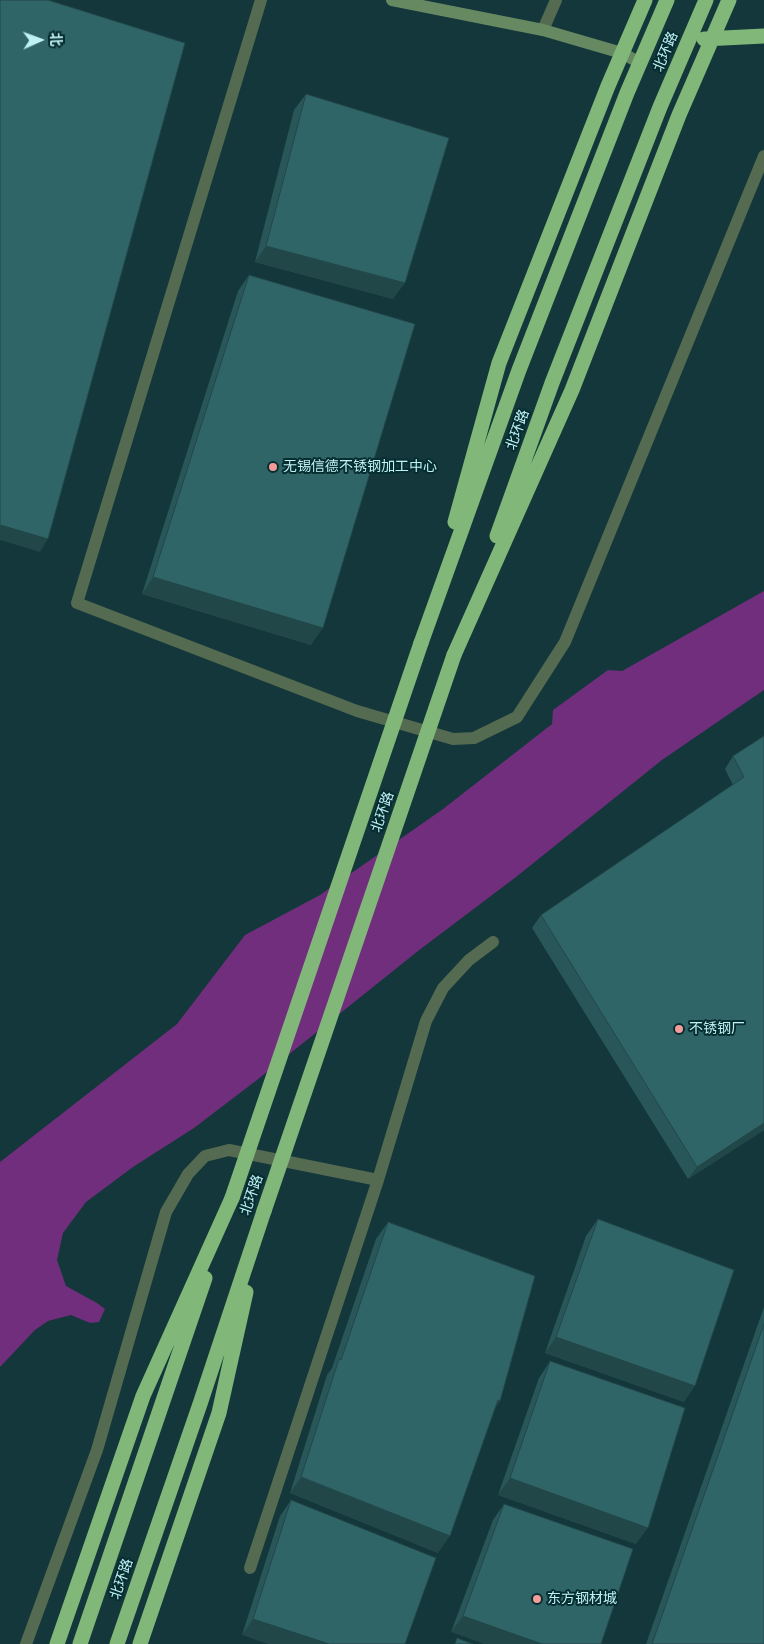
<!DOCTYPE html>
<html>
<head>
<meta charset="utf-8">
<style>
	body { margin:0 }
	#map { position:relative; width:764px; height:1644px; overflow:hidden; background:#13373a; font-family:"Fira Sans Condensed","Noto Sans SC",sans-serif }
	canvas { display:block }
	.north { position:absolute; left:15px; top:15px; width:50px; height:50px; -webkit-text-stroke:4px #062d30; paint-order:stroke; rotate:88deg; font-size:14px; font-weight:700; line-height:20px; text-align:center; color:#bff2f5 }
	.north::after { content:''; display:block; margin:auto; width:18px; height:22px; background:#bff2f5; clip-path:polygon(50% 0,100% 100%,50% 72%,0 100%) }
</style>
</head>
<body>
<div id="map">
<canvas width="764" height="1644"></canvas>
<div class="north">北</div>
</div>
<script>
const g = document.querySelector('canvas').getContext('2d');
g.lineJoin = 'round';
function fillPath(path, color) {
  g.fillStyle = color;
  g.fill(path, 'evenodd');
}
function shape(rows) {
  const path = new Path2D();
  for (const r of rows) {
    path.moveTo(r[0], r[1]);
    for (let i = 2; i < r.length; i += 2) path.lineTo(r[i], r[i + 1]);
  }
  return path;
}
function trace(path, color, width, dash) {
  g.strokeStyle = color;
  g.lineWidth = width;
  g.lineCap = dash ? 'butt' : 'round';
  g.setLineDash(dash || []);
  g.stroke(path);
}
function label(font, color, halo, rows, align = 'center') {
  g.font = font + ' "Fira Sans Condensed","Noto Sans SC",sans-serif';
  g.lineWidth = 4;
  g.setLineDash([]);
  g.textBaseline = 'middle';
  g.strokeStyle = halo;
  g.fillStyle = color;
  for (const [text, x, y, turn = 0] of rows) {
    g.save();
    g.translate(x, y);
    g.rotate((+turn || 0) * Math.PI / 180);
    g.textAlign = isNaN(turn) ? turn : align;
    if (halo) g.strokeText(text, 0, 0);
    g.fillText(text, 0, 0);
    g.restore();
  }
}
fillPath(shape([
	[764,591,764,690,662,760,516,877,418,951,257,1080,194,1128,133,1167,86,1202,63,1233,57,1260,66,1286,97,1303,105,1309,99,1322,90,1323,71,1315,48,1321,35,1330,0,1367,0,1162,177,1024,245,935,320,895,443,809,552,724,553,710,608,670,622,671]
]), '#702e7c');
trace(shape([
	[261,0,77,603,357,711,453,739,474,738,517,717,565,642,764,156],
	[543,30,556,0],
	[250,1568,378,1180,426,1021,443,988,469,960,493,942],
	[26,1644,97,1450,166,1212,188,1174,205,1156,229,1150,378,1180]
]), '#546a51', 12);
trace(shape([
	[392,0,543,30,622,53,640,63]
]), '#678961', 12);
trace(shape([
	[704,39,764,36],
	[455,522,499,363,608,86,645,0],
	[497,536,552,383,660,107,706,0],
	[421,643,519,370,627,93,667,0],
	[454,655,572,390,679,115,729,0],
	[57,1644,143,1396,232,1198],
	[80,1644,205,1278],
	[117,1644,200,1404,264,1211],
	[140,1644,219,1413,246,1292]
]), '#81b779', 15);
trace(shape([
	[232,1198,421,643],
	[264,1211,454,655]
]), '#81b779', 15);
fillPath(shape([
	[306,94,393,299,255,262,294,110],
	[249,275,311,645,142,594,238,291],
	[764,736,764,1130,688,1179,532,928,541,915,733,785,725,769,733,756],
	[598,1219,684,1402,545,1353,586,1236],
	[388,1222,500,1401,494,1409,438,1553,290,1493,327,1375,332,1368,376,1239],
	[764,1307,764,1644,646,1644],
	[550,1361,636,1544,498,1495,539,1378],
	[291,1500,436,1558,242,1635,280,1516],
	[504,1504,601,1644,451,1632,493,1520]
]), '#295759');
fillPath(shape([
	[266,246,405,283,393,299,255,262],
	[0,525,48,539,40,552,0,540],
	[153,577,323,628,311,645,142,594],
	[764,1123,764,1130,688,1179,697,1167],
	[556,1337,695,1386,684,1402,545,1353],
	[498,1400,500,1401,489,1418],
	[301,1477,450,1536,438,1553,290,1493],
	[510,1478,648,1528,636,1544,498,1495],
	[463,1616,542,1644,484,1644,451,1632],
	[253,1619,329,1644,268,1644,242,1635]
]), '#224749');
const building = shape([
	[0,0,48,0,185,43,48,539,0,525,0,0],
	[306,94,449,138,405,283,266,246,306,94],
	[249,275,415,324,323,628,153,577,249,275],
	[764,736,764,1123,697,1167,541,915,744,777,733,756,764,736],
	[598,1219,734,1270,695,1386,556,1337,598,1219],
	[388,1222,535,1276,500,1401,498,1400,450,1536,301,1477,339,1359,341,1360,388,1222],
	[764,1324,764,1644,652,1644,764,1324],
	[550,1361,685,1408,648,1528,510,1478,550,1361],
	[291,1500,436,1558,405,1644,329,1644,253,1619,291,1500],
	[504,1504,633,1549,601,1644,542,1644,463,1616,504,1504],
	[457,1638,473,1644,455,1644,457,1638]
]);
fillPath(building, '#306568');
trace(building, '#224749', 1);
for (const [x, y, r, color] of [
	[273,467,5,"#f59b99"],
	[679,1029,5,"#f59b99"],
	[537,1599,5,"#f59b99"]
]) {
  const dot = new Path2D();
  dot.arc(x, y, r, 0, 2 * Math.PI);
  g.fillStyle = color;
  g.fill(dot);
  trace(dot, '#062d30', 2);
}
label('14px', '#bff2f5', '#062d30', [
	["北环路",666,52,-67],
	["北环路",518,430,-70],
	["北环路",383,812,-71],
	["北环路",252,1195,-71],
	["北环路",122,1579,-71]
]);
label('14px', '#bff2f5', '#062d30', [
	["无锡信德不锈钢加工中心",283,467],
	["不锈钢厂",689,1029],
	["东方钢材城",547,1599]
], 'left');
</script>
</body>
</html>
